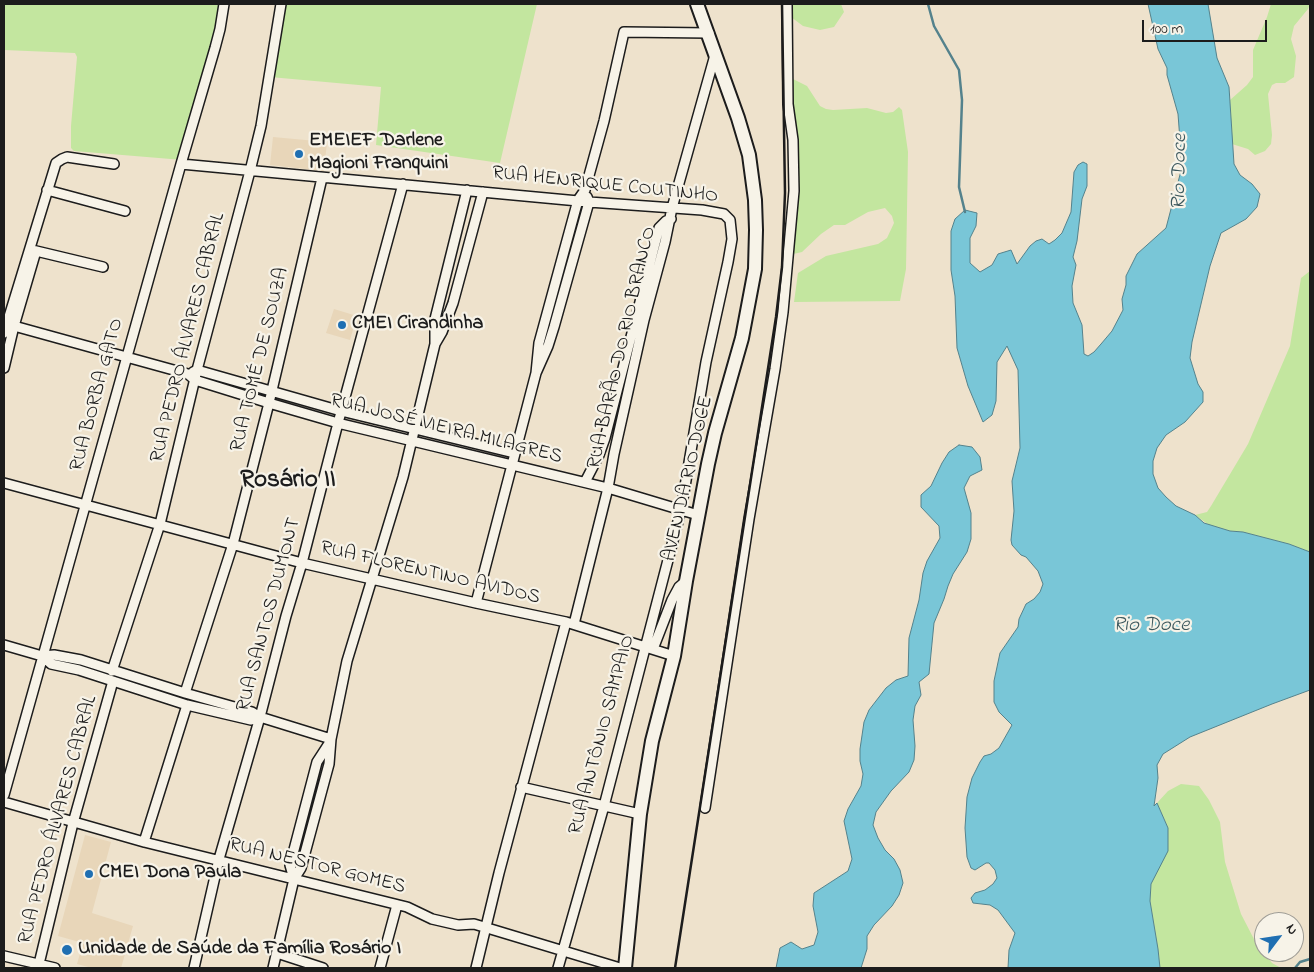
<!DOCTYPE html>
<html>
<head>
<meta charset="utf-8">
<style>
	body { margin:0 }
	#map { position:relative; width:1314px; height:972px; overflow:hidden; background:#eee2cc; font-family:"Indie Flower",sans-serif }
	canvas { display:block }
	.frame { position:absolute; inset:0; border:5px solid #1c1c1c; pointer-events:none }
	.north { position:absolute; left:1254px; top:912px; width:50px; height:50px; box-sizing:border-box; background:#f7f3e8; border:1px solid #9f9d96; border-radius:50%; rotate:59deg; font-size:14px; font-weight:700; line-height:20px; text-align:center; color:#1c1c1c }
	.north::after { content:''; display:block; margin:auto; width:18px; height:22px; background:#1f6fb2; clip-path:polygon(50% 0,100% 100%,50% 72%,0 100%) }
	.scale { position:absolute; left:1142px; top:20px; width:125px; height:22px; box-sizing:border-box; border:2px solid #1c1c1c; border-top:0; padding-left:6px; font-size:15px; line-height:18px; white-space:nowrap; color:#1c1c1c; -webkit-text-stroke:4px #f7f3e8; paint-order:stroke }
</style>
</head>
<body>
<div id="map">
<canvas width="1314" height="972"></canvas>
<div class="frame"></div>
<div class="north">N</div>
<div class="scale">100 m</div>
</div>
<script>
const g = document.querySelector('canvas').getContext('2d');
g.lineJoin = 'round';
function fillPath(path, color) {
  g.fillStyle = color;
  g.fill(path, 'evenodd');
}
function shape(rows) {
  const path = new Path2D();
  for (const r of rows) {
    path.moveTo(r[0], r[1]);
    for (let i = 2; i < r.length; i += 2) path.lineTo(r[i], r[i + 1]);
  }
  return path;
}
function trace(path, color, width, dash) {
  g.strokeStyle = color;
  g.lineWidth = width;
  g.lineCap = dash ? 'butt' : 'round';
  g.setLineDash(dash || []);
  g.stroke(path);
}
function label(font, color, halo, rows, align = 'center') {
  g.font = font + ' "Indie Flower",sans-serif';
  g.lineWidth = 4.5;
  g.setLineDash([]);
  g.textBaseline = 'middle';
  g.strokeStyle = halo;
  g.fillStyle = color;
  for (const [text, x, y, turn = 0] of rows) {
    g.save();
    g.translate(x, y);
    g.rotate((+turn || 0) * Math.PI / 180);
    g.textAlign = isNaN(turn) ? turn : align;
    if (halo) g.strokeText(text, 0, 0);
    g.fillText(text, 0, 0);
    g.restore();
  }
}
fillPath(shape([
	[273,137,327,142,324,171,270,165],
	[334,309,357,316,350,340,326,333],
	[85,835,111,842,92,913,133,926,121,968,92,968,77,964,83,943,58,936]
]), '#e8d6b9');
fillPath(shape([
	[4,4,223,4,183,160,74,151,71,148,71,126,77,57,75,53,4,50],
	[278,4,537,4,500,163,376,145,381,87,270,77],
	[787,4,841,4,844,12,834,27,820,30,803,26,787,14],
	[1271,4,1310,4,1308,9,1294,26,1291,39,1296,56,1294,77,1285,83,1276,83,1272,85,1268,94,1272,135,1271,144,1265,151,1255,155,1248,149,1232,144,1230,100,1247,85,1253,77,1253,50,1267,17],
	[789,77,807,86,820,106,826,109,833,110,867,108,886,113,893,112,899,107,902,110,908,152,906,269,900,301,794,302,798,273,826,256,878,244,887,238,894,223,892,216,885,208,868,212,845,225,834,225,821,234,802,252,789,255,791,187],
	[1310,271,1310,552,1289,544,1243,532,1230,531,1209,525,1195,515,1207,512,1211,506,1248,444,1290,346,1301,278],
	[1181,784,1199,786,1209,800,1220,822,1225,862,1241,914,1256,943,1272,963,1281,968,1160,968,1158,949,1150,901,1151,884,1168,828,1157,803,1168,791]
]), '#c3e69f');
const water = shape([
	[1148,4,1208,4,1217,58,1229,87,1234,164,1240,175,1252,184,1260,194,1257,207,1246,219,1221,233,1210,266,1192,342,1190,358,1198,384,1203,392,1203,402,1185,422,1166,435,1157,448,1153,461,1153,474,1158,488,1166,497,1176,506,1195,515,1204,523,1230,531,1243,532,1289,544,1310,552,1310,690,1272,704,1190,737,1163,754,1157,765,1158,778,1154,806,1157,803,1168,828,1168,851,1151,884,1150,901,1158,949,1160,968,1008,968,1009,950,1015,933,998,910,990,905,973,903,971,898,975,893,985,890,993,884,997,878,995,870,989,863,986,863,975,870,971,868,967,857,965,828,967,797,972,778,980,762,984,756,991,754,999,748,1012,725,999,712,994,702,994,681,1000,653,1018,627,1019,619,1026,604,1034,599,1040,592,1043,584,1038,571,1026,557,1021,555,1012,545,1011,540,1014,511,1012,481,1020,448,1018,370,1007,346,997,362,996,401,992,415,983,422,968,386,957,348,955,296,951,270,951,231,955,219,965,210,977,213,976,226,970,238,970,263,980,272,992,265,998,254,1011,250,1017,264,1030,246,1036,241,1042,239,1049,244,1055,240,1062,233,1071,212,1074,172,1078,165,1083,162,1087,164,1087,186,1082,199,1077,241,1073,257,1076,265,1072,286,1073,303,1082,325,1084,354,1088,356,1094,352,1101,344,1112,331,1123,310,1122,299,1126,285,1126,276,1137,254,1166,228,1182,167,1178,114,1167,75,1167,68,1158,49,1148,4],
	[959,445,972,447,980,457,982,470,970,476,964,488,971,513,971,539,967,552,953,574,948,586,944,599,934,623,929,674,919,682,921,695,915,706,913,720,915,746,914,760,909,772,891,791,876,812,873,825,878,838,885,850,894,859,900,870,903,883,899,895,892,906,874,925,867,936,867,949,861,968,776,968,780,948,791,942,802,949,814,945,818,932,813,906,814,893,848,871,852,859,844,821,848,809,861,786,863,774,860,761,860,749,864,722,869,710,886,688,896,680,908,676,909,638,919,600,923,573,927,561,940,538,939,526,921,507,921,495,931,486,942,463,949,452,959,445]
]);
fillPath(water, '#79c6d7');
trace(water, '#54828c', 1);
trace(shape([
	[928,4,934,26,959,70,962,100,959,187,965,212],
	[1295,968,1300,962,1310,959]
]), '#54828c', 2.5);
const street = shape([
	[181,164,589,202,702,210,724,214,730,220,732,239,728,262,706,362,681,510,604,806,558,968],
	[47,190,125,211],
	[32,250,103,267],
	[14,326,188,374,195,380,269,403,338,423,608,488,698,515],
	[4,333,56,163,62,159,67,157,114,164],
	[435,344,442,332,453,303,483,192],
	[4,368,14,326,36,251],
	[193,372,197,370,341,411,514,453],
	[536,373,539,343,578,200,585,190,604,121,624,32,709,33],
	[585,482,599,455,605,438,659,228,666,221,671,219],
	[4,483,302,563,476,603,566,622,674,656],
	[476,603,536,373,548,346,554,327,589,202,587,197],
	[574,624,608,488,614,454,644,320,665,242,672,208,715,55],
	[4,645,42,656,54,655,81,660,185,693,252,712,260,717,331,739],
	[653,649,672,600,679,587,686,581],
	[42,656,51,664,79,670,187,705,251,720,260,717],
	[112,671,160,524,197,370,250,171,261,126,281,4],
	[185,693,233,544,269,403,322,178],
	[521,787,640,814],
	[4,795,181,164,215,48,220,29,224,4],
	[4,802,144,842,407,907,432,919,458,925,474,924,620,968],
	[705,808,749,519,775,369,783,312,794,191,793,140,788,104,787,4],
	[144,842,187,705],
	[294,879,290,865,317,762,330,742],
	[277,953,323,968],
	[4,956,55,968],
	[38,968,73,823,113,681],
	[194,968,219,859,260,717,286,616,302,563,338,423,403,184],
	[273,968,294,879,301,868,329,764,331,739,347,661,403,477,435,344,435,319,467,190],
	[380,968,397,905],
	[476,968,499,873,566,622]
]);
const secondary = shape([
	[625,968,640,814,652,741,674,656,686,581,708,464,715,433,742,338,755,269,756,230,755,200,749,155,738,118,697,4]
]);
trace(street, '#1c1c1c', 12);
trace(secondary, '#1c1c1c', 16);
trace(street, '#f7f3e8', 9);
trace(secondary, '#f7f3e8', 12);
trace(shape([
	[675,968,776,317,782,267,785,193,782,4]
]), '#1c1c1c', 2.5);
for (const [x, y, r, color] of [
	[299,154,5,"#1f6fb2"],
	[342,325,5,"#1f6fb2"],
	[89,874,5,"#1f6fb2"],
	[67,950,6,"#1f6fb2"]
]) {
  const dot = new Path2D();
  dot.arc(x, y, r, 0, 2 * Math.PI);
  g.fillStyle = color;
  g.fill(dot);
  trace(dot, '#f7f3e8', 2);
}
label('bold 20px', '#1c1c1c', '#f7f3e8', [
	["EMEIEF Darlene",309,142],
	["Magioni Franquini",309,165],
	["CMEI Cirandinha",352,325],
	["CMEI Dona Paula",99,874],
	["Unidade de Saúde da Família Rosário I",78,950]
], 'left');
label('20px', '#1c1c1c', '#f7f3e8', [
	["RUA HENRIQUE COUTINHO",605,186,6],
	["RUA PEDRO ÁLVARES CABRAL",189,338,-76],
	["RUA BARÃO DO RIO BRANCO",623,348,-77],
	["RUA TOMÉ DE SOUZA",261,360,-76],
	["RUA BORBA GATO",98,395,-75],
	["RUA JOSÉ VIEIRA MILAGRES",446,430,14],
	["AVENIDA RIO DOCE",689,479,-77],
	["RUA FLORENTINO AVIDOS",430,574,13],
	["RUA SANTOS DUMONT",270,615,-75],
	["RUA ANTÔNIO SAMPAIO",603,735,-75],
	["RUA PEDRO ÁLVARES CABRAL",59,820,-75],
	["RUA NESTOR GOMES",317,867,14]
]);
label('italic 21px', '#3d585d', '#f7f3e8', [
	["Rio Doce",1181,172,-89],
	["Rio Doce",1151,627]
]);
label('bold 25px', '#1c1c1c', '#f7f3e8', [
	["Rosário II",288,482]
]);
</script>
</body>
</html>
